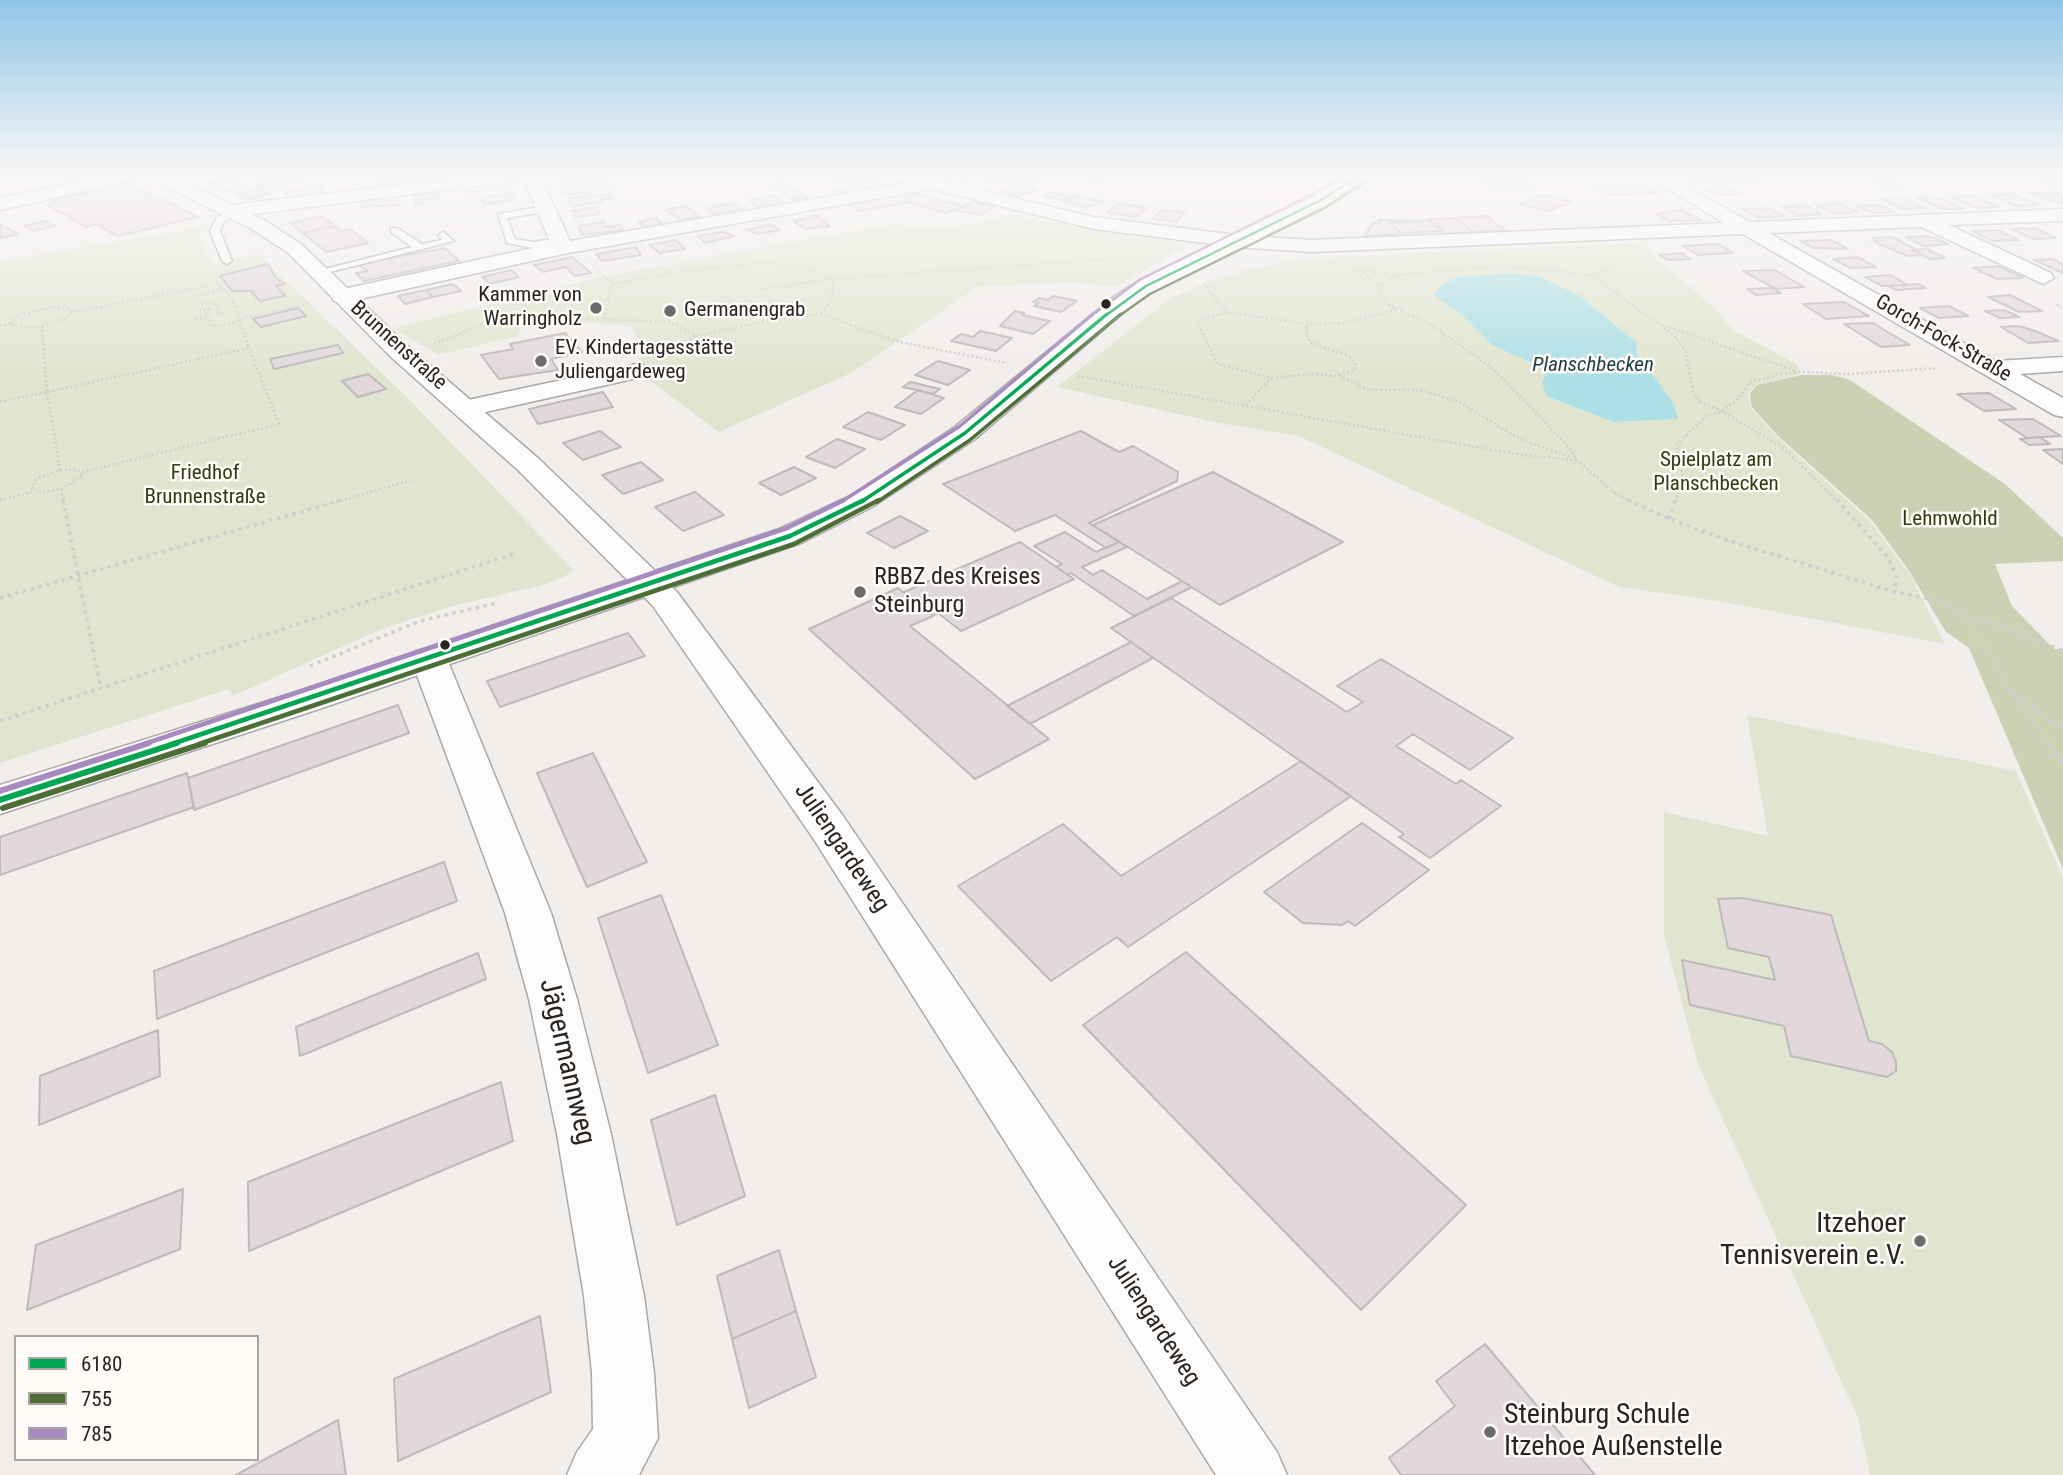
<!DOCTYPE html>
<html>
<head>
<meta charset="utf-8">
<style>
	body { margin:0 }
	#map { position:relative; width:2063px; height:1475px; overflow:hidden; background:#f1eeec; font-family:"Roboto Condensed",sans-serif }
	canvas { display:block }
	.legend { position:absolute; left:14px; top:1335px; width:245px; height:126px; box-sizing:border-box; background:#fffbf9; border:2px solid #a8a5a4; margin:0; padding:9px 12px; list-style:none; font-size:21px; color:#262524 }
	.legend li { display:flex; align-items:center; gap:14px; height:35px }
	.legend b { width:35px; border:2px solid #a8a5a4 }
</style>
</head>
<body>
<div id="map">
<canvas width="2063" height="1475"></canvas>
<ul class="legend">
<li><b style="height:9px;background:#00a651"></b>6180</li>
<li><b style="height:9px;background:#4c6e36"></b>755</li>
<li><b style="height:9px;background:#a78ac0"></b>785</li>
</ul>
</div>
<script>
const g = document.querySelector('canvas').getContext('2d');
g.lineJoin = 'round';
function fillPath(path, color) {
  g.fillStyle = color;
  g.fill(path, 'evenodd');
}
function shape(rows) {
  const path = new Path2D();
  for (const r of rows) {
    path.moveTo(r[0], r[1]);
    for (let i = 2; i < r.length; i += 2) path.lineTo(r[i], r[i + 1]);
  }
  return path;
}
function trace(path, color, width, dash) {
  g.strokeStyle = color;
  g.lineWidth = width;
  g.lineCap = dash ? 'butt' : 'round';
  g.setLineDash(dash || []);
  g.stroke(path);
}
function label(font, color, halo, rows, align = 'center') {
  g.font = font + ' "Roboto Condensed",sans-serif';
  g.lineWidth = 5;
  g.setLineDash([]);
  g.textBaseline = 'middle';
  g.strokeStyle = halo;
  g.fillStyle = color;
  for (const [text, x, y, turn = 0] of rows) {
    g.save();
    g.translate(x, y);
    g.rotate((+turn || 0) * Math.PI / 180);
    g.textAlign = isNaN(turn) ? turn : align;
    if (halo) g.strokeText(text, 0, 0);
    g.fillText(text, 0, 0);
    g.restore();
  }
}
fillPath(shape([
	[1010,215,1174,242,1184,247,1115,287,1074,282,977,287,853,372,719,432,644,376,657,366,633,365,646,351,631,326,564,320,521,329,518,336,438,355,394,328,610,275,891,224,943,229],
	[213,225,198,235,211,263,259,255,409,399,573,570,564,577,543,585,457,605,384,628,233,696,229,689,0,763,0,262],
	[1638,243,1715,308,1733,330,1798,365,1800,374,1756,385,1748,393,1750,407,1775,435,1870,521,1910,575,1945,644,1718,601,1619,587,1299,436,1219,423,1057,387,1171,298,1220,277,1250,269,1310,258],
	[1537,276,1577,294,1636,342,1638,361,1654,376,1678,418,1613,422,1546,396,1542,382,1547,370,1492,345,1463,316,1433,295],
	[1747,715,2016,771,2063,878,2063,1475,1870,1475,1858,1418,1698,1064,1664,935,1664,812,1768,836]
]), '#e1e5cf');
fillPath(shape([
	[1801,375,1832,375,1850,380,2005,484,2063,538,2063,561,1995,564,2012,606,2054,649,2063,649,2063,869,1969,648,1946,632,1909,571,1872,520,1777,435,1751,406,1750,393,1757,385]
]), '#ccd1b3');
fillPath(shape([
	[1508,273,1537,276,1577,294,1636,342,1638,361,1654,376,1674,404,1678,419,1613,422,1546,396,1542,382,1547,370,1492,345,1463,316,1433,295,1443,284,1458,277]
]), '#addfe6');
const building = shape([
	[323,173,322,177,294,180,296,174,323,173],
	[396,173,409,173,409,181,376,187,375,180,396,178,396,173],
	[431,173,484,173,421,181,420,174,431,173],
	[592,173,609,173,613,178,562,185,558,178,592,173],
	[811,173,844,173,892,187,840,197,831,191,858,186,811,173],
	[1106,173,1115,176,1092,181,1084,174,1106,173],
	[1706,173,1712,176,1743,175,1764,182,1695,182,1681,175,1706,173],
	[2023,173,2063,176,2063,183,2052,184,2023,173],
	[1873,174,1904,188,1890,189,1859,175,1873,174],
	[1032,175,1038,181,1028,182,1037,190,1019,196,1003,192,1012,188,1002,178,1032,175],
	[1515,176,1533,185,1499,189,1481,180,1515,176],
	[231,178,235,180,231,181,244,187,227,191,207,182,231,178],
	[294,178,303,179,303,182,256,187,257,183,294,178],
	[502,182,510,184,512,188,469,192,467,187,502,182],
	[786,182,807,198,793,200,772,184,786,182],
	[128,183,198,217,118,236,96,224,86,227,47,205,57,203,52,200,128,183],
	[286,183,286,189,256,188,256,187,286,183],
	[593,184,610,184,613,188,563,195,560,188,593,184],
	[1644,185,1657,193,1609,195,1597,187,1644,185],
	[323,186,323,194,286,199,286,191,323,186],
	[1728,187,1741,194,1718,195,1705,188,1728,187],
	[256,188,269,194,247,200,234,194,256,188],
	[434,190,439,192,437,198,422,200,423,204,416,205,412,193,434,190],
	[911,192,962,206,945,213,908,202,859,211,848,204,911,192],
	[1051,192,1075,197,1067,201,1043,196,1051,192],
	[2042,192,2063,195,2063,204,2028,193,2042,192],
	[514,193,516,200,484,204,481,198,514,193],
	[611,194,614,198,601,200,602,202,572,206,568,198,611,194],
	[2011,194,2038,205,2017,206,1991,195,2011,194],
	[398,195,400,205,361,207,360,200,398,195],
	[1543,195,1571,202,1548,211,1520,204,1543,195],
	[776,196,783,202,757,207,750,200,776,196],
	[1077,196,1100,201,1105,202,1086,207,1064,202,1077,196],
	[1929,196,1943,200,1963,209,1943,209,1916,197,1929,196],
	[1973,196,1999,207,1977,208,1951,197,1973,196],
	[1903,198,1917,205,1926,208,1904,209,1882,199,1903,198],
	[974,202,994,207,981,215,954,210,974,202],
	[735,203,742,209,714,214,707,208,735,203],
	[1120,203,1148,208,1135,217,1107,212,1120,203],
	[1839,203,1858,212,1835,214,1816,205,1839,203],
	[1880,205,1895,212,1872,213,1857,206,1880,205],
	[686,206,699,216,680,220,665,210,686,206],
	[1807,206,1822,214,1798,216,1782,207,1807,206],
	[597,207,600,214,575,217,572,211,597,207],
	[1769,208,1785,216,1759,218,1743,209,1769,208],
	[1162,210,1185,213,1176,222,1153,219,1162,210],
	[1682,210,1701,220,1668,221,1656,214,1682,210],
	[816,215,830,226,805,229,794,221,816,215],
	[322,216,336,226,303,233,290,223,322,216],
	[1487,216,1506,231,1473,232,1455,218,1487,216],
	[656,218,665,226,646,229,639,222,656,218],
	[1455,218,1473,232,1446,234,1428,219,1455,218],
	[1378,220,1408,220,1389,223,1400,232,1394,235,1364,236,1373,223,1380,223,1378,220],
	[1429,220,1443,231,1401,233,1389,223,1429,220],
	[46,221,55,226,33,231,24,226,46,221],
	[604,222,606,227,620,225,623,230,582,235,578,226,604,222],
	[0,224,18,234,1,238,0,224],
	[771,224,780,230,758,234,747,230,771,224],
	[334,226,341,231,350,229,368,243,326,252,303,233,334,226],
	[2035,228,2056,238,2033,239,2012,229,2035,228],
	[1997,230,2019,240,1993,241,1972,231,1997,230],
	[723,232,734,236,705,243,698,236,723,232],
	[1924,236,1935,238,1948,244,1924,246,1906,237,1924,236],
	[1892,237,1917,250,1912,250,1923,255,1908,256,1872,241,1878,241,1873,238,1892,237],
	[676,240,685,249,660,253,649,245,676,240],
	[1831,240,1848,249,1814,248,1800,241,1831,240],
	[1718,244,1733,253,1698,255,1683,246,1718,244],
	[636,247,641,255,602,261,596,254,636,247],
	[445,248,459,261,364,281,356,273,368,271,357,264,445,248],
	[1927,249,1945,258,1930,259,1912,250,1927,249],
	[1681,253,1691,259,1668,260,1659,255,1681,253],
	[572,257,591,273,575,276,566,267,543,272,534,265,572,257],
	[1858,257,1876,267,1851,268,1833,259,1858,257],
	[2052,259,2063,264,2063,273,2034,260,2052,259],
	[268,264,276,278,285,284,276,286,285,296,260,301,251,291,232,291,220,276,268,264],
	[1998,266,2023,278,1997,279,1973,268,1998,266],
	[511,270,519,277,490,284,482,277,511,270],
	[1775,270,1804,287,1776,289,1743,271,1775,270],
	[1890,275,1908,285,1882,286,1865,277,1890,275],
	[453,284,461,291,433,297,426,290,453,284],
	[1918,284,1926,288,1896,290,1888,286,1918,284],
	[1772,288,1781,293,1756,295,1747,289,1772,288],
	[426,290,433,297,405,304,398,296,426,290],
	[2010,295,2042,311,2019,312,1988,297,2010,295],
	[1053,296,1077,301,1061,312,1034,306,1039,303,1033,302,1039,298,1047,300,1053,296],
	[1844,302,1869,316,1826,319,1803,304,1844,302],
	[1949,306,1968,316,1939,318,1920,308,1949,306],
	[298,308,306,316,261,327,253,319,298,308],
	[2004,310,2019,317,2000,318,1985,311,2004,310],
	[1015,311,1024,313,1022,315,1050,321,1033,334,1000,326,1015,311],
	[1873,323,1891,334,1910,345,1881,347,1844,324,1873,323],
	[2019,326,2038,332,2058,341,2028,343,2001,327,2019,326],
	[980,331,1012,338,996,351,951,341,961,334,973,337,980,331],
	[565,333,582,352,551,359,558,370,499,379,481,355,513,349,510,344,565,333],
	[338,345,343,353,274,369,270,359,338,345],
	[938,361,970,370,948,385,915,375,938,361],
	[368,374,386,389,358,397,342,381,368,374],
	[910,382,940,389,933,394,903,387,910,382],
	[918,390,944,398,921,414,895,407,918,390],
	[603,392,613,407,538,424,529,409,603,392],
	[1989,393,2016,409,1984,411,1957,394,1989,393],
	[868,412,905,425,881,440,843,427,868,412],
	[2033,419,2061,436,2027,438,1999,420,2033,419],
	[600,431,621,447,583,460,563,443,600,431],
	[1081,431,1119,452,1133,446,1178,472,1177,481,1089,523,1119,542,1106,548,1055,515,1015,531,943,484,1081,431],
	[2040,437,2050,444,2029,445,2020,439,2040,437],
	[837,439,865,449,835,468,806,457,837,439],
	[2063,449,2063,464,2043,450,2063,449],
	[641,462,663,480,623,494,602,475,641,462],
	[794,467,816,478,781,495,759,483,794,467],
	[1213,472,1343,542,1220,605,1093,525,1213,472],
	[695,492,724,515,683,531,655,507,695,492],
	[900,516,928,531,894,548,867,533,900,516],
	[1065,532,1096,552,1119,542,1127,547,1082,567,1093,575,1102,570,1147,599,1182,581,1192,587,1134,616,1071,573,1068,575,1056,567,1062,564,1034,546,1065,532],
	[1020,542,1074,579,961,631,938,613,933,616,904,592,1020,542],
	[898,588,933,616,910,626,1049,739,975,779,809,629,898,588],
	[1171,598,1347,712,1363,702,1337,686,1381,659,1513,738,1470,770,1413,734,1396,746,1456,784,1461,780,1501,806,1430,858,1399,837,1404,834,1111,628,1171,598],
	[628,633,645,656,500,707,487,681,628,633],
	[1131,642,1153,658,1030,724,1007,706,1131,642],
	[398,705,409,733,194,810,188,778,398,705],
	[593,753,647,862,587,887,537,773,593,753],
	[1301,761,1351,796,1128,947,1117,937,1051,981,958,886,1063,824,1121,876,1301,761],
	[187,773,194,807,0,875,0,837,187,773],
	[1362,823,1429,870,1355,926,1348,921,1342,925,1303,923,1264,892,1362,823],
	[444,862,457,901,157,1019,154,971,444,862],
	[661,895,718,1045,648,1073,598,918,661,895],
	[1743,898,1831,915,1869,1041,1882,1044,1892,1052,1896,1062,1896,1071,1887,1077,1791,1056,1784,1026,1690,1005,1682,960,1775,980,1769,957,1728,948,1718,899,1743,898],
	[1186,952,1466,1205,1361,1310,1083,1025,1186,952],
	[478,953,486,979,300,1056,296,1027,478,953],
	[158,1030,160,1076,39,1125,40,1076,158,1030],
	[501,1082,513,1141,249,1251,248,1182,501,1082],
	[715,1095,745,1196,677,1225,651,1120,715,1095],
	[183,1189,180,1249,27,1310,36,1245,183,1189],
	[779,1250,796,1311,732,1339,717,1276,779,1250],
	[796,1311,816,1377,749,1408,732,1339,796,1311],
	[540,1316,551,1392,398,1461,394,1379,540,1316],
	[1485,1344,1595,1475,1401,1475,1389,1458,1455,1406,1436,1381,1485,1344],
	[338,1420,346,1475,236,1475,338,1420]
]);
fillPath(building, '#e2d8dc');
trace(building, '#bdbbba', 2);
const service = shape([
	[2052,185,2063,187,2063,194,2052,189,2052,185],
	[546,206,549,211,507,218,515,239,533,242,560,238,564,243,533,248,507,243,498,214,546,206],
	[235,210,238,215,224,221,220,231,232,261,227,264,222,261,210,231,217,217,235,210],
	[391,228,397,228,422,244,442,240,438,235,443,232,454,241,318,275,313,272,412,247,391,232,391,228]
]);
const minor = shape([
	[120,173,151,173,142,178,0,210,0,198,120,173],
	[501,173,548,173,541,178,570,241,908,183,881,177,879,173,907,173,964,186,961,179,970,174,1040,173,1032,178,981,183,984,191,1094,217,1236,235,1312,240,1724,223,1642,173,1662,173,1750,222,2063,209,2063,221,1949,225,2051,273,2054,278,2043,284,1921,227,1769,233,1996,361,2063,357,2063,371,2020,374,2063,398,2063,417,2054,415,1743,234,1312,252,1236,247,1094,229,931,189,563,254,342,303,334,301,331,296,334,291,551,244,524,180,231,217,222,211,231,205,501,173],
	[637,364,646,366,649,371,646,376,468,416,459,414,455,408,459,402,468,400,637,364],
	[429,648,442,651,447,659,551,913,577,999,611,1134,644,1296,654,1373,658,1438,639,1475,567,1475,577,1452,593,1429,592,1373,584,1296,557,1134,529,999,505,913,411,659,416,651,429,648]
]);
const tertiary = shape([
	[144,173,165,173,264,220,301,244,410,348,539,459,677,592,843,816,1277,1452,1287,1475,1216,1475,813,838,653,606,519,471,392,358,287,252,250,228,146,177,144,173]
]);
const primary = shape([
	[1352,173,1372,173,1328,204,1154,291,1131,306,975,439,872,507,801,543,322,708,0,814,0,785,296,692,779,529,852,495,955,427,1115,296,1138,281,1314,196,1352,173]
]);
trace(service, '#aba9a7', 3);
trace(minor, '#aba9a7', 3);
trace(tertiary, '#aba9a7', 3);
trace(primary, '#aba9a7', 3);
trace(shape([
	[593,265,612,284],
	[1356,270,1400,275,1378,286,1387,304,1432,325,1493,369,1569,447,1577,460,1616,494,1632,502],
	[1363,272,1378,286],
	[1400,275,1502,266,1591,275,1613,267,1622,257],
	[1591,275,1674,335,1685,350,1693,391,1700,402,1722,411,1783,448,1839,502],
	[1203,284,1227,312,1307,324,1345,323,1396,310],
	[761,289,833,279,1125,258],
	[195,296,224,288],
	[201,304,218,304,218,313],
	[2059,305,2055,305,2063,309],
	[53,307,68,308,73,312,64,319,42,326,23,328,9,324,18,315,53,307],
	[208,308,211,310,200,311,204,309,208,308],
	[206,312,213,327,241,321],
	[1227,312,1197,321,1217,364,1271,378,1313,374,1334,376,1354,371,1356,365,1349,356,1311,343,1306,334,1307,324],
	[217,313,222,313,216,315,217,313],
	[195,317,207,315],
	[241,319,311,303],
	[604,319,612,284,685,271,765,263,809,268,833,279,832,299,820,314],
	[196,320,208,318],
	[0,326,9,324],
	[42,326,47,392,60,470],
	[1665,326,1796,371],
	[434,344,482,324,502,321,576,318,670,322,697,336,765,321,820,314,900,342,1007,363],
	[657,355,696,336],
	[1339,375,1367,390,1420,390,1459,402,1520,439,1570,457],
	[1078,376,1521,455,1577,460],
	[0,402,249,348,232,299,219,284,73,312],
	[1246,405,1271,378],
	[60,470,78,470,83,476,61,489,43,492,32,489,36,479,60,470],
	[82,472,279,424,249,348],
	[61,489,64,502],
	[0,500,35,491],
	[336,502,411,480],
	[1675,502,1683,477,1677,444,1706,416,1722,411,1738,399,1749,383,1778,374,1800,372,1849,374,1936,368]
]), '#d0cece', 2.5, [2, 2.5]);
trace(shape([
	[63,500,101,689],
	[1628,500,1669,519,1730,541,1895,592,1936,600,1967,619,2009,688,2050,744],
	[1837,500,1889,559,1896,576,1895,592],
	[1669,519,1675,500],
	[0,598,342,500],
	[1968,619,2011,628,2063,651],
	[310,666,420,621,497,603],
	[2012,691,2063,729],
	[0,721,513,554]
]), '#d0cece', 3.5, [3.5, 4.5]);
trace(shape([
	[2048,743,2063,763]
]), '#d0cece', 5, [4.5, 6]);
fillPath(service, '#fdfcfc');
fillPath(minor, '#fdfcfc');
fillPath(tertiary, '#fdfcfc');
fillPath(primary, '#fdfcfc');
trace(shape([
	[1105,316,1146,286,1321,200,1363,173]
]), '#00a651', 2.5);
trace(shape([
	[861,502,965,433,1107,314]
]), '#00a651', 3.5);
trace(shape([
	[172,744,790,536,864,500]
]), '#00a651', 4.5);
trace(shape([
	[0,800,177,743]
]), '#00a651', 6);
trace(shape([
	[1119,316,1150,294,1325,208,1368,180]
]), '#4c6e36', 2.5);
trace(shape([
	[877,502,970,440,1121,314]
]), '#4c6e36', 3.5);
trace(shape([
	[199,744,794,544,879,500]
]), '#4c6e36', 4.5);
trace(shape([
	[3,808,205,743]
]), '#4c6e36', 6);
trace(shape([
	[1091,316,1141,279,1317,192,1347,173]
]), '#a78ac0', 2.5);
trace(shape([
	[841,502,960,426,1093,314]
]), '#a78ac0', 3.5);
trace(shape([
	[144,744,787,528,844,500]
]), '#a78ac0', 4.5);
trace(shape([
	[0,791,149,743]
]), '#a78ac0', 6);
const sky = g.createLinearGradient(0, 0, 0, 379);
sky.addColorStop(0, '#90c5e7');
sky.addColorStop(0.46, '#f9f7f6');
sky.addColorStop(1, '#f9f7f600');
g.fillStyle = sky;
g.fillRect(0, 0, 2063, 379);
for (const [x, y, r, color] of [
	[1106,304,6,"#262524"],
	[596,308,7,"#6d6b6a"],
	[670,311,7,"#6d6b6a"],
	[541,361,7,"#6d6b6a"],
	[860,592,7,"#6d6b6a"],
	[445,645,6,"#262524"],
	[1920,1241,7,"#6d6b6a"],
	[1490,1432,7,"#6d6b6a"]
]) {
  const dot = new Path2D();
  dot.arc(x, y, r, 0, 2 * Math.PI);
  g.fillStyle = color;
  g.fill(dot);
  trace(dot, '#fffbf9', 2.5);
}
label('21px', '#262524', '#fffbf9', [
	["Kammer von",582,296,"right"],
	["Warringholz",582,320,"right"],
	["Germanengrab",684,311],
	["EV. Kindertagesstätte",555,349],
	["Juliengardeweg",555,373]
], 'left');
label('21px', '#262524', '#fffbf9', [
	["Gorch-Fock-Straße",1943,339,30],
	["Brunnenstraße",398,346,42]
]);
label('italic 21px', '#1a3d42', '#fffbf9', [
	["Planschbecken",1593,366]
]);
label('21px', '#323a12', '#fffbf9', [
	["Spielplatz am",1716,461],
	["Planschbecken",1716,485],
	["Friedhof",205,474],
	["Brunnenstraße",205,498],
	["Lehmwohld",1950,520]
]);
label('24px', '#262524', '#fffbf9', [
	["RBBZ des Kreises",874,578],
	["Steinburg",874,606]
], 'left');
label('24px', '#262524', '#fffbf9', [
	["Juliengardeweg",841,848,56],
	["Juliengardeweg",1153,1321,57]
]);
label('28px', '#262524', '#fffbf9', [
	["Jägermannweg",566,1062,77]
]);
label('28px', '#262524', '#fffbf9', [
	["Itzehoer",1906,1225],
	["Tennisverein e.V.",1906,1257],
	["Steinburg Schule",1504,1416,"left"],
	["Itzehoe Außenstelle",1504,1448,"left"]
], 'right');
</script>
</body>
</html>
